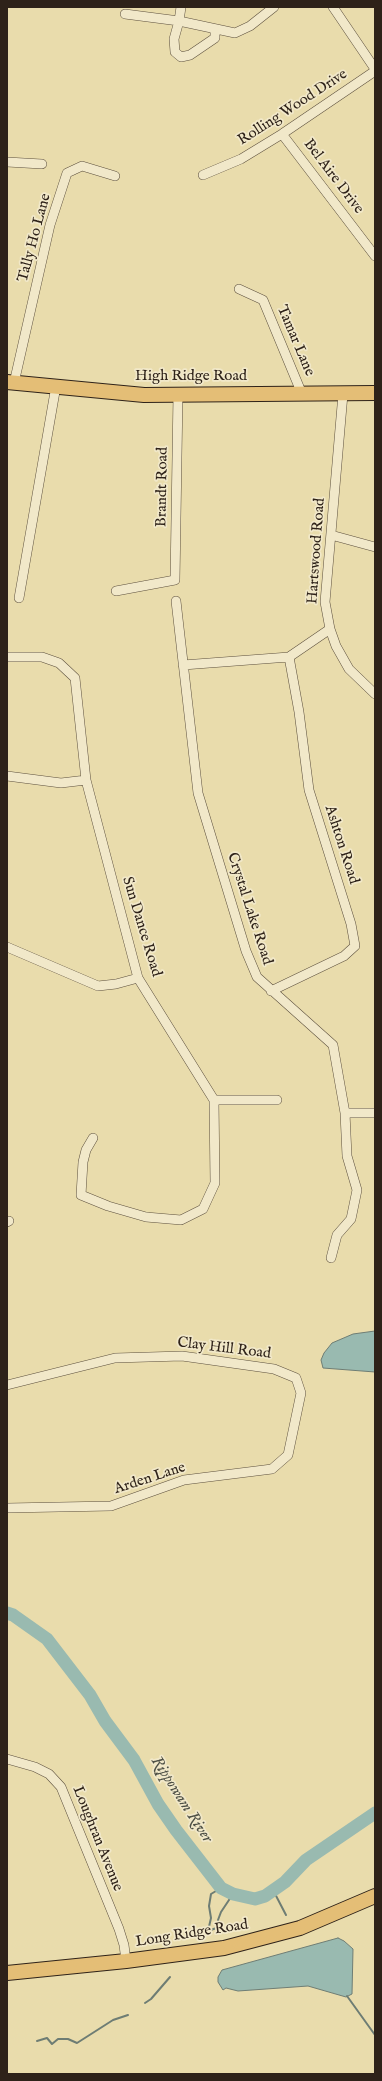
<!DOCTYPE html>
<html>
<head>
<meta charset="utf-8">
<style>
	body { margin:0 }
	#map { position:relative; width:382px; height:2081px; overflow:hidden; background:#e9dcac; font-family:"IM FELL English",serif }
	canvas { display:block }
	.frame { position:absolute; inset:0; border:8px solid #2e2219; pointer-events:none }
</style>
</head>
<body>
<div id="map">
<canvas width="382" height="2081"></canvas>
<div class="frame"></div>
</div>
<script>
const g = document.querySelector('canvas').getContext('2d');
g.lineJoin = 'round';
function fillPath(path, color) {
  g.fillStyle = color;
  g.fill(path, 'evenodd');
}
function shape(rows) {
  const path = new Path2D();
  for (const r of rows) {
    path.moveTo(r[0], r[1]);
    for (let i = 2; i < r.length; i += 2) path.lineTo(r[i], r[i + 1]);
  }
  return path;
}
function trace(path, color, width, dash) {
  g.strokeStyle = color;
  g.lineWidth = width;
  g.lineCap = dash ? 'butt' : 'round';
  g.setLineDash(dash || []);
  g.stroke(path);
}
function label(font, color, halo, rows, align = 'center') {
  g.font = font + ' "IM FELL English",serif';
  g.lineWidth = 3.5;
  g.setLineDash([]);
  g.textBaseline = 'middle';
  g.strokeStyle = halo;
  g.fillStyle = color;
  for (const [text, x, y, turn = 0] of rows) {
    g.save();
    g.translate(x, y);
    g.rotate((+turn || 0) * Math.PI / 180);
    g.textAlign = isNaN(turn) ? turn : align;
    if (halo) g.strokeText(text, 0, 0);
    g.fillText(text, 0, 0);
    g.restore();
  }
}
const water = shape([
	[375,1331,375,1372,323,1368,321,1360,324,1353,332,1343,353,1334,375,1331],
	[338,1938,344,1941,353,1949,352,1994,346,1997,308,1986,238,1991,226,1988,223,1990,218,1982,218,1977,222,1970,338,1938]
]);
fillPath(water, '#99bab0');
trace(water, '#6e7d74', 1);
trace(shape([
	[273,1890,286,1915],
	[208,1931,211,1918,209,1906,211,1894,221,1888],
	[208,1931,219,1927,218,1920,221,1912,233,1894],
	[347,1996,375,2035],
	[145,2003,151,1999,170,1977],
	[37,2041,47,2038,52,2044,58,2039,68,2039,77,2043,113,2020,128,2015]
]), '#6e7d74', 2);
trace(shape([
	[7,1613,13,1615,47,1639,90,1695,105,1721,134,1760,158,1804,176,1830,221,1888,233,1894,255,1899,265,1896,285,1882,306,1860,375,1813]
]), '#99bab0', 13);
const street = shape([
	[333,7,375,69],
	[125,14,179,21,181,7],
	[215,30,215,38,190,55,181,57,175,52,174,39,179,21,235,33,250,26,274,7],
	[282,134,375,256],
	[7,162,42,164],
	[203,175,241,159,282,134,375,71],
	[239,289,263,300,302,394],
	[14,383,50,225,67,173,82,166,115,176],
	[343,394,325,602,330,629,336,646,349,669,375,694],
	[331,535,375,547],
	[116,591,175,580,178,395],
	[19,598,56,386],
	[176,601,198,793,246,951,257,977,333,1045,345,1113,347,1156,357,1190,351,1219,337,1235,331,1258],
	[7,657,42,657,59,663,75,678,86,780,138,978,214,1100,215,1183,203,1209,181,1220,146,1217,108,1206,81,1195,83,1162,86,1150,93,1138],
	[183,665,289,657,330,629],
	[7,776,61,783,86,780],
	[7,947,98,986,116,984,138,978],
	[271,991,344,956,355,946,351,924,309,790,299,712,289,657],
	[214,1100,277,1100],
	[345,1113,375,1113],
	[7,1222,9,1221],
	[7,1385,115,1358,182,1356,274,1369,296,1378,301,1393,288,1455,272,1469,184,1480,111,1506,7,1508],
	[7,1759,35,1767,49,1774,61,1787,119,1929,124,1945,126,1961]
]);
const primary = shape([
	[7,382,144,395,375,393],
	[7,1973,126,1961,224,1948,300,1928,375,1896]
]);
trace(street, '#5d503e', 10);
trace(primary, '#2e2219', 16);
trace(street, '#f1e8c9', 9);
trace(primary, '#e4be76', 14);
label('15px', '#2e2219', '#f1e8c9', [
	["Rolling Wood Drive",293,108,-33],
	["Bel Aire Drive",333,177,53],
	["Tally Ho Lane",35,238,-75],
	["Tamar Lane",295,341,67],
	["High Ridge Road",191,377],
	["Brandt Road",163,487,-89],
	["Hartswood Road",317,551,-86],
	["Ashton Road",341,845,72],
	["Crystal Lake Road",249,909,72],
	["Sun Dance Road",141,927,73],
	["Clay Hill Road",224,1349,7],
	["Arden Lane",150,1479,-18],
	["Loughran Avenue",97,1839,68],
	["Long Ridge Road",192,1934,-9]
]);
label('italic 16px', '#4e5046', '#f1e8c9', [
	["Rippowam River",181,1800,57]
]);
</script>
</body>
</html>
